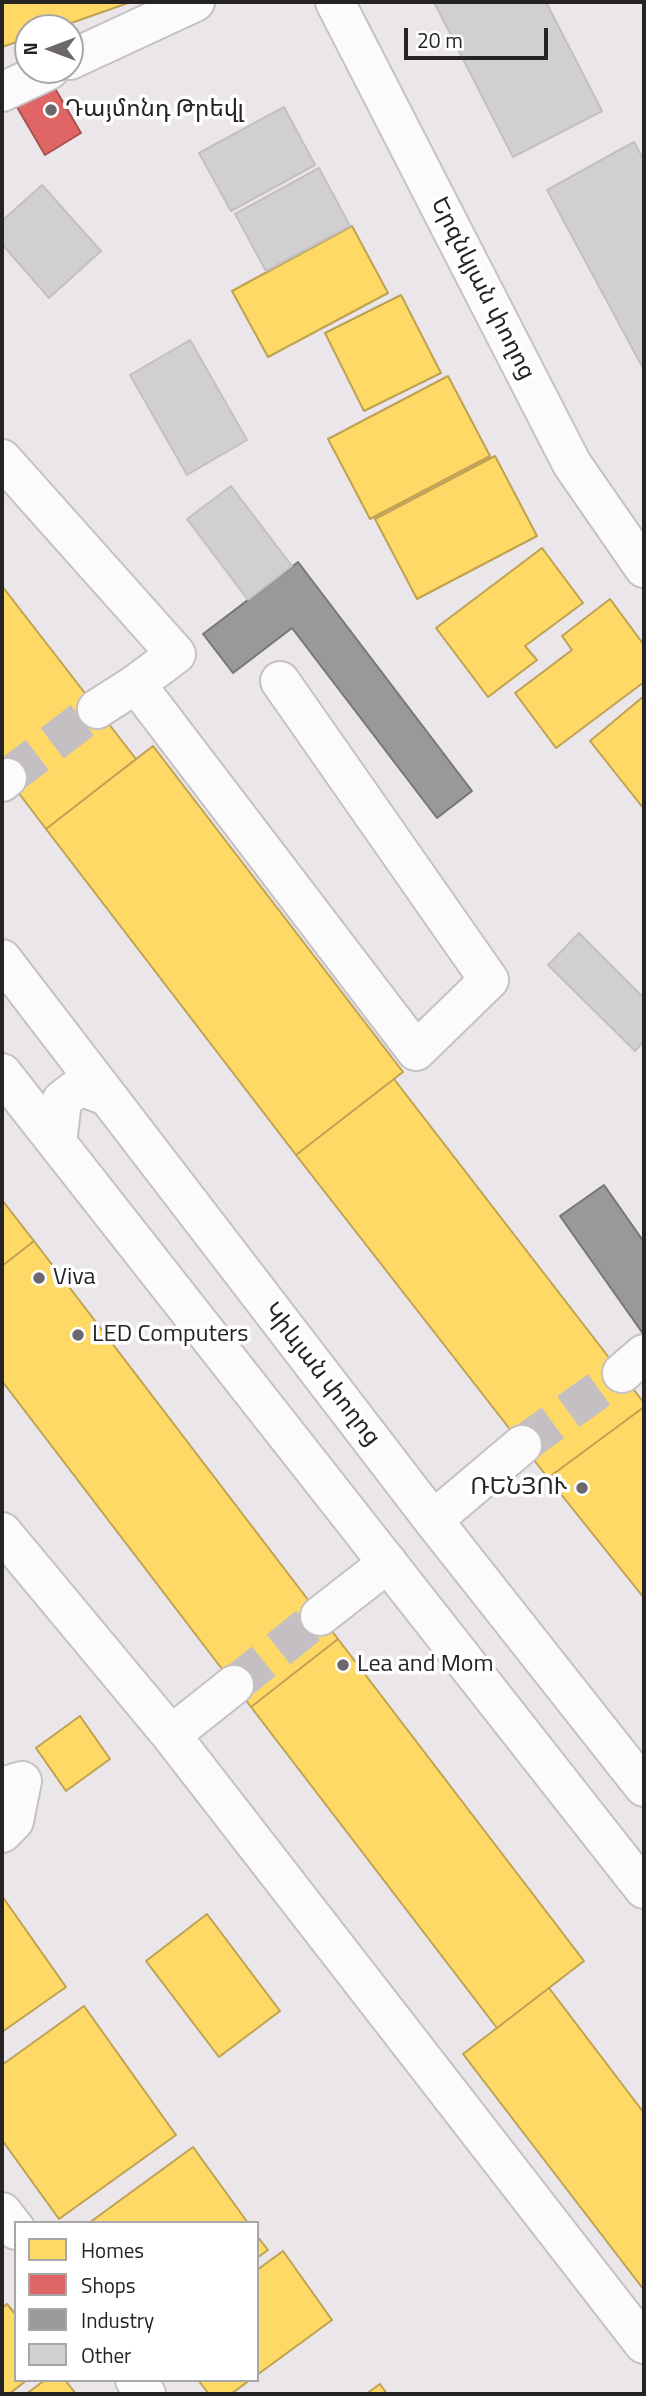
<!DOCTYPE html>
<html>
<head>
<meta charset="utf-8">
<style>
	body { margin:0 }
	#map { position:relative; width:646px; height:2396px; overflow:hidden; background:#eae6e9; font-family:"Titillium Web",sans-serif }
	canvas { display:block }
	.frame { position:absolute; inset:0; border:4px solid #262325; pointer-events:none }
	.legend { position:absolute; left:14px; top:2221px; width:245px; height:161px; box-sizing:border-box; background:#fff; border:2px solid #a8a7a8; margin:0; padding:9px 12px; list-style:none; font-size:21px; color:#262325 }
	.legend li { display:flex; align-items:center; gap:14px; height:35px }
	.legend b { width:35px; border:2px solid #a8a7a8 }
	.north { position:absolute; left:14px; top:14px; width:70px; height:70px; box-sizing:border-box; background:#fff; border:2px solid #a8a7a8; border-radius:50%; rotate:270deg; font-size:19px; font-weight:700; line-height:28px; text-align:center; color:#262325 }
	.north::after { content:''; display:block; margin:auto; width:24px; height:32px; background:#6b676a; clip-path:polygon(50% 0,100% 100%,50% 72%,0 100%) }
	.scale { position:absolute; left:404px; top:28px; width:144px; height:32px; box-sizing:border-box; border:4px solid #262325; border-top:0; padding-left:9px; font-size:21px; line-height:24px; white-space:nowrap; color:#262325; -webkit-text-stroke:5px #fff; paint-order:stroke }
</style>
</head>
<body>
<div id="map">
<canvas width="646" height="2396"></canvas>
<div class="frame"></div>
<ul class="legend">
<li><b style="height:19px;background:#ffd966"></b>Homes</li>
<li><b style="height:19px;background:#e06666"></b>Shops</li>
<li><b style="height:19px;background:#999"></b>Industry</li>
<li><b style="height:19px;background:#d2cfd1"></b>Other</li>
</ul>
<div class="north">N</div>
<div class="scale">20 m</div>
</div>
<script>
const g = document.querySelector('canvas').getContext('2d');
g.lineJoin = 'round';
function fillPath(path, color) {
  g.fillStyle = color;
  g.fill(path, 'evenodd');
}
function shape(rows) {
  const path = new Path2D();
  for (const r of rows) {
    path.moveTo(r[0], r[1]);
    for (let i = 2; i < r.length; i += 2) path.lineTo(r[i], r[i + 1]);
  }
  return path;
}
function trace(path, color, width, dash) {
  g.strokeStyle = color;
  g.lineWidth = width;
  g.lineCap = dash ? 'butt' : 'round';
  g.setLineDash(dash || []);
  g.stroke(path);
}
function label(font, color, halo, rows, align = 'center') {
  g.font = font + ' "Titillium Web","Noto Sans Armenian",sans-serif';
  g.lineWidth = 7;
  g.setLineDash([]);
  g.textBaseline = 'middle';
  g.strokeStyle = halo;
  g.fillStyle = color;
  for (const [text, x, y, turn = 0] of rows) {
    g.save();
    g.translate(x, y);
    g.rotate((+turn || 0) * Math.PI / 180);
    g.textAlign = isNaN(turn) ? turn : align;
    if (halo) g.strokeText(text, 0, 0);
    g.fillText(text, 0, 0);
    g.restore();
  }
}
const homes = shape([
	[2,2,131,2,57,28,28,28,28,38,2,47,2,2],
	[352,226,388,293,268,357,232,291,352,226],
	[401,295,441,373,364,411,325,333,401,295],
	[448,376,490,456,370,519,328,439,448,376],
	[495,456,537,536,417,599,375,519,495,456],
	[542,548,583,603,525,646,537,660,488,697,436,628,542,548],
	[2,586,136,759,46,829,2,771,2,586],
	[610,599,644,645,644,682,556,748,515,693,572,650,562,636,610,599],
	[644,696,644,809,590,741,644,696],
	[153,746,403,1072,296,1155,46,829,153,746],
	[394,1079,644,1403,644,1407,548,1478,296,1155,394,1079],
	[2,1200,34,1241,2,1266,2,1200],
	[34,1241,338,1639,251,1707,2,1381,2,1266,34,1241],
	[644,1407,644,1598,548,1478,644,1407],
	[338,1639,584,1961,497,2028,251,1707,338,1639],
	[80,1716,110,1759,66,1791,36,1748,80,1716],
	[2,1896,66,1987,2,2032,2,1896],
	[207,1914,280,2011,219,2057,146,1961,207,1914],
	[549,1988,644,2113,644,2290,463,2054,549,1988],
	[84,2006,176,2135,59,2219,2,2140,2,2065,84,2006],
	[193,2147,248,2223,89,2223,193,2147],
	[257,2236,268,2250,257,2258,257,2236],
	[283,2251,332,2320,257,2375,257,2270,283,2251],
	[7,2304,16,2315,16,2380,27,2380,9,2394,2,2394,2,2308,7,2304],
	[45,2380,65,2380,76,2394,26,2394,45,2380],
	[198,2380,250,2380,231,2394,209,2394,198,2380],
	[380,2384,387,2394,366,2394,380,2384]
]);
fillPath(homes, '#ffd966');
trace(homes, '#bea252', 2);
const shops = shape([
	[53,85,81,133,45,155,17,107,53,85]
]);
fillPath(shops, '#e06666');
trace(shops, '#a85252', 2);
const industry = shape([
	[298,562,472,791,437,818,292,628,233,673,203,634,298,562],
	[604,1185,644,1242,644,1335,560,1216,604,1185]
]);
fillPath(industry, '#999');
trace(industry, '#767676', 2);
const building = shape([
	[434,2,546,2,602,111,513,157,434,2],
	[284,107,315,165,231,211,199,153,284,107],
	[634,142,644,160,644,370,547,190,634,142],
	[319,168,350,226,266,271,235,214,319,168],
	[42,185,101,251,49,298,2,244,2,221,42,185],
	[190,340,247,440,187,475,130,375,190,340],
	[231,486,292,566,248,600,187,519,231,486],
	[579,933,644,998,644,1041,635,1051,548,965,579,933]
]);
fillPath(building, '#d2cfd1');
trace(building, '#c3c0c2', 2);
trace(shape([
	[7,778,97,709],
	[522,1445,622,1373],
	[234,1685,320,1616]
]), '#c3bfc2', 38, [38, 19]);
const minor = shape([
	[335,2,572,464,644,568],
	[70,60,195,2],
	[2,92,49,70],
	[2,459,176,654,136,684,416,1051,489,980,280,681],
	[97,709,136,684],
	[2,782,7,778],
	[622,1373,644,1354],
	[433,1520,522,1445],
	[2,1532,171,1735,644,2344],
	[320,1616,388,1563],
	[171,1735,234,1685],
	[2,1787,22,1781,14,1821,2,1833],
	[2,2212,16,2230],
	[135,2380,146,2394]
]);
const major = shape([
	[2,959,433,1520,644,1787],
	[2,1073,644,1889],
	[57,1143,62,1100,80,1086,104,1095]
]);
trace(minor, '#c5c1c4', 42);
trace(major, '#c5c1c4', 42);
trace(minor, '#fcfbfc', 38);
trace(major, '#fcfbfc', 38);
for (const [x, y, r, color] of [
	[51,110,7,"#6b676a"],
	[39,1278,7,"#6b676a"],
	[78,1335,7,"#6b676a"],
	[582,1488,7,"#6b676a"],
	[343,1665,7,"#6b676a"]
]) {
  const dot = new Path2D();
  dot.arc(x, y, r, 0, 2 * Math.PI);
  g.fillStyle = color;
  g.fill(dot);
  trace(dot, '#fff', 2.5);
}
label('24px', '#262325', '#fff', [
	["Դայմոնդ Թրեվլ",65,110],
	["Viva",53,1278],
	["LED Computers",92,1335],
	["ՌԵՆՅՈՒ",568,1488,"right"],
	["Lea and Mom",357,1665]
], 'left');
label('24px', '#262325', '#fff', [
	["Երզնկյան փողոց",482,289,63],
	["Կիևյան փողոց",321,1375,52]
]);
</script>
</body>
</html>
